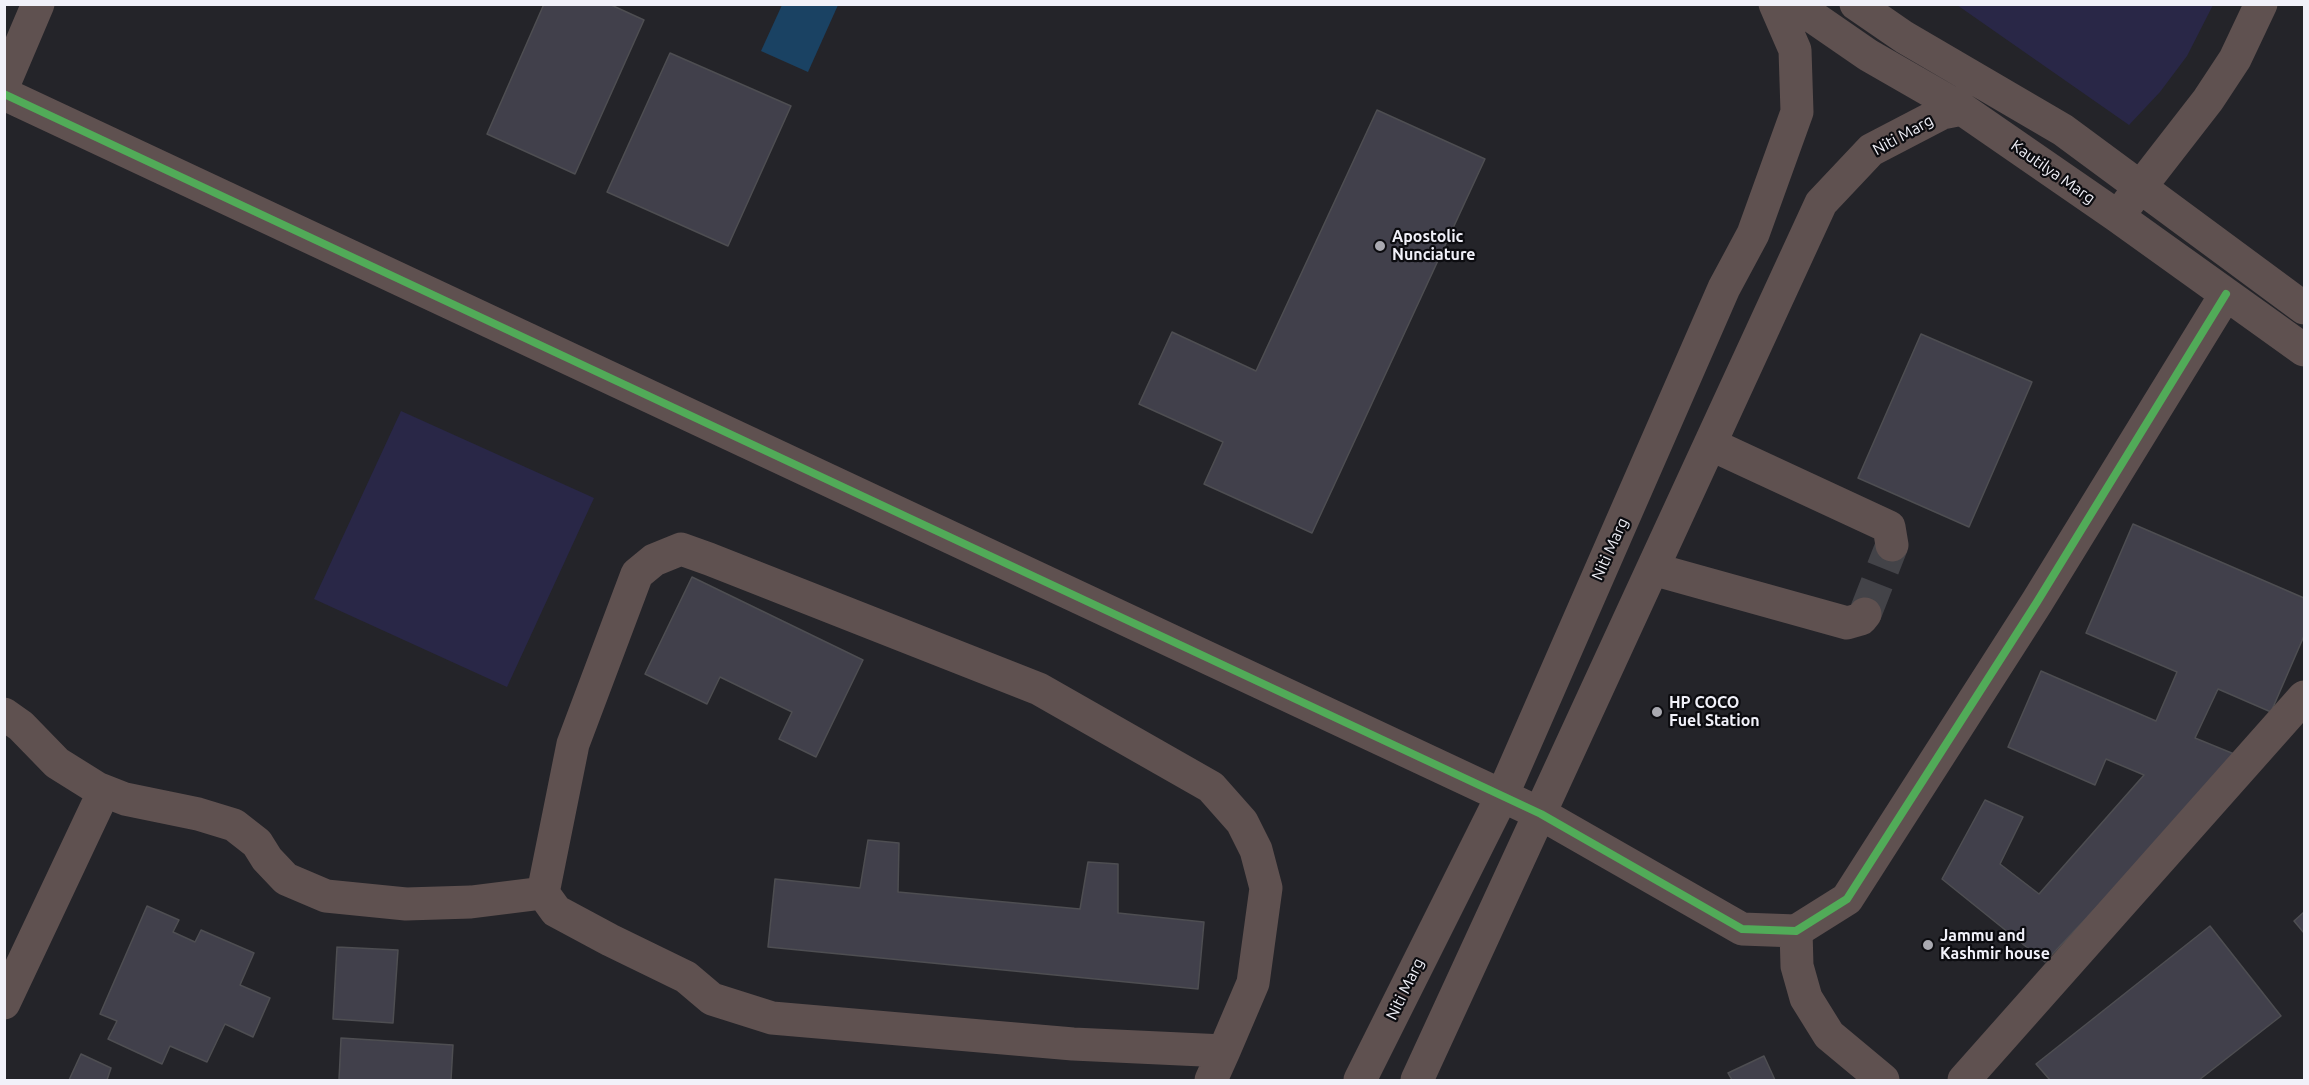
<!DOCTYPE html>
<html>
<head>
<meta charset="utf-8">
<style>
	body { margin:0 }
	#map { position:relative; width:2309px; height:1085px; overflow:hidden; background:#242429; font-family:Ubuntu,sans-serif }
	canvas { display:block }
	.frame { position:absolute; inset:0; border:6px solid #f1f1f9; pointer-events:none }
</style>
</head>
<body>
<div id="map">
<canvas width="2309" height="1085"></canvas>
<div class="frame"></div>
</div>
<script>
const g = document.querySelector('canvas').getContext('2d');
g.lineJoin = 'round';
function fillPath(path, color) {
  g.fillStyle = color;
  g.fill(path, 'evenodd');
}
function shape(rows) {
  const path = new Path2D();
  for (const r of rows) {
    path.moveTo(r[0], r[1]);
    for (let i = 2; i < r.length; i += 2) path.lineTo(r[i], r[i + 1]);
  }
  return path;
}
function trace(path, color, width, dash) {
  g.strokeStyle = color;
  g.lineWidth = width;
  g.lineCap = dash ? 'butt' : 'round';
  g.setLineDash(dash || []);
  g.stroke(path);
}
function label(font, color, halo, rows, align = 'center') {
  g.font = font + ' Ubuntu,sans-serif';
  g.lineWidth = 4.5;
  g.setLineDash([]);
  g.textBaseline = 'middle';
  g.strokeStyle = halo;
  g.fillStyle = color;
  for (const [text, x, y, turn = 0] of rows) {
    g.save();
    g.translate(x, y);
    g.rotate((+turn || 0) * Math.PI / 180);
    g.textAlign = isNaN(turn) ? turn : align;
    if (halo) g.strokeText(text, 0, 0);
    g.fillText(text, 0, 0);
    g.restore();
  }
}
fillPath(shape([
	[1957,5,2213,5,2187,56,2160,92,2129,125],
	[401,411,594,498,507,687,314,599]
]), '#292747');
fillPath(shape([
	[782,5,838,5,808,72,761,51]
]), '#1a4263');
const building = shape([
	[544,4,609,4,644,20,575,174,487,134,544,4],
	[670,53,791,106,728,246,607,192,670,53],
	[1377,110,1485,159,1312,533,1204,484,1223,442,1139,404,1172,332,1256,371,1377,110],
	[1921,334,2032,382,1969,527,1858,478,1921,334],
	[2133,524,2304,598,2304,636,2271,712,2218,689,2195,738,2239,756,2045,962,1942,879,1985,800,2023,817,2000,864,2039,894,2144,775,2106,759,2095,785,2008,747,2041,671,2156,721,2177,672,2086,633,2133,524],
	[692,577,863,660,816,757,779,739,792,712,720,677,707,704,645,674,692,577],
	[868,840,899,843,898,892,1080,909,1088,862,1118,864,1118,913,1204,922,1198,989,768,947,775,879,860,888,868,840],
	[147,906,179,920,173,932,195,942,201,930,254,953,240,985,270,998,253,1037,225,1024,207,1062,170,1046,162,1064,108,1039,117,1021,100,1014,147,906],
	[2304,912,2304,933,2294,921,2304,912],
	[2210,926,2281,1016,2199,1080,2050,1080,2036,1064,2210,926],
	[337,947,398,950,393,1023,333,1019,337,947],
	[341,1038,453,1045,451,1080,339,1080,341,1038],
	[81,1054,111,1068,107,1080,69,1080,81,1054],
	[1764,1056,1775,1080,1732,1080,1728,1073,1764,1056]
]);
fillPath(building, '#41404b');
trace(building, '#4e4e52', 1.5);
trace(shape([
	[1865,614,1892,545]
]), '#434348', 33, [33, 16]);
trace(shape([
	[1794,4,1868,55,1962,109,2117,216,2304,350],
	[1856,4,1904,37,2063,130,2304,308],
	[4,84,38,4],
	[4,94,1541,814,1742,929,1796,931,1847,899,2037,602,2226,294],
	[2128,203,2208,100,2235,59,2261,4],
	[1710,444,1889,527,1892,545],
	[1653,569,1847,623,1861,619,1865,614],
	[4,714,21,726,57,763,97,788,125,799,198,814,234,825,257,843,267,859,286,879,326,896,406,904,471,902,543,893],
	[1796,931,1797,966,1806,998,1829,1035,1883,1080],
	[4,1003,104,791],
	[1211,1080,1224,1051,1253,983,1266,888,1256,850,1242,822,1211,787,1039,689,709,559,681,549,654,560,637,574,573,744,543,893,556,911,610,940,686,977,712,999,772,1018,1073,1044,1224,1051],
	[1360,1080,1502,796,1724,288,1753,234,1797,112,1795,50,1775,4],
	[1417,1080,1821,203,1871,150,1942,113,1962,109],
	[1964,1080,2304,697]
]), '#5f5150', 33);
trace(shape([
	[4,94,1541,814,1742,929,1796,931,1847,899,2037,602,2226,294]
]), '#51ab58', 8);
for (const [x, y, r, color] of [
	[1380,246,6,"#a9a9b0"],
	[1657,712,6,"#a9a9b0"],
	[1928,945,6,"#a9a9b0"]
]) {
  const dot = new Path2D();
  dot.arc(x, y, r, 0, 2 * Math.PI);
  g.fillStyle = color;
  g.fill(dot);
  trace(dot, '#0c0c10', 2);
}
label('16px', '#f1f1f9', '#0c0c10', [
	["Niti Marg",1903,135,-29],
	["Kautilya Marg",2053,172,35],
	["Niti Marg",1610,549,-66],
	["Niti Marg",1405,989,-64]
]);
label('bold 16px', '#f1f1f9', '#0c0c10', [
	["Apostolic",1392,237],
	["Nunciature",1392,255],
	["HP COCO",1669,703],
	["Fuel Station",1669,721],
	["Jammu and",1940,936],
	["Kashmir house",1940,954]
], 'left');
</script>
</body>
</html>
